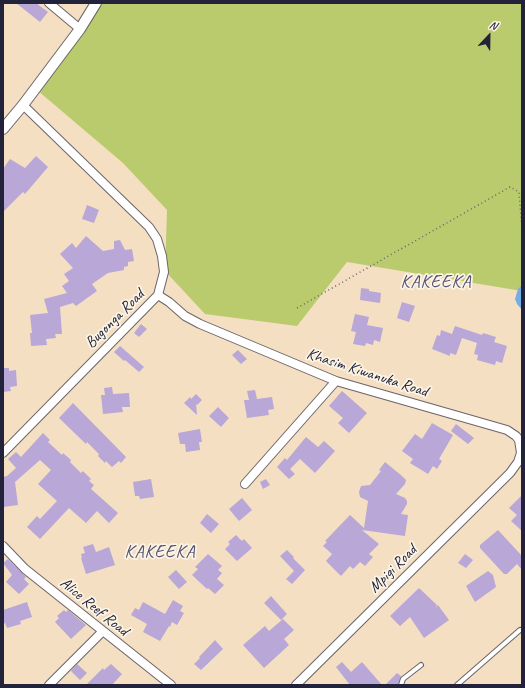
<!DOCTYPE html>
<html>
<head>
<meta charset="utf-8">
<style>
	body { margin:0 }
	#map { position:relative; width:525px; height:688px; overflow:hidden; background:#f4dfc2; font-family:Caveat,sans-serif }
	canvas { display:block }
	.frame { position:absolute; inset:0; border:4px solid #22223b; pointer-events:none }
	.north { position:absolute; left:469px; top:16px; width:40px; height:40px; -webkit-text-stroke:3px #fcf5e5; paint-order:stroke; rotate:22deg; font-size:11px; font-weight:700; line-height:16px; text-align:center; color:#22223b }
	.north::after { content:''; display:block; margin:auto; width:14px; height:18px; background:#22223b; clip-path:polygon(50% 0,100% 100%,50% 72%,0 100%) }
</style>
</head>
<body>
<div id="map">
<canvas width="525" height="688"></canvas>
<div class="frame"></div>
<div class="north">N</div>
</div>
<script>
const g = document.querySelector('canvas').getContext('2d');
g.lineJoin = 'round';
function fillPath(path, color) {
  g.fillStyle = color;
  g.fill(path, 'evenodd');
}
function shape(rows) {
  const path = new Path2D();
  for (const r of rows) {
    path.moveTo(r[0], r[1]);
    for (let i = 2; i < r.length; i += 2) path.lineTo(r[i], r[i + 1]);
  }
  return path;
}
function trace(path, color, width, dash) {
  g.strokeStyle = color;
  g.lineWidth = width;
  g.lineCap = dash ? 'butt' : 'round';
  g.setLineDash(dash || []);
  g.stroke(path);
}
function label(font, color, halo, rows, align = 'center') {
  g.font = font + ' Caveat,sans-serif';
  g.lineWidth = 3.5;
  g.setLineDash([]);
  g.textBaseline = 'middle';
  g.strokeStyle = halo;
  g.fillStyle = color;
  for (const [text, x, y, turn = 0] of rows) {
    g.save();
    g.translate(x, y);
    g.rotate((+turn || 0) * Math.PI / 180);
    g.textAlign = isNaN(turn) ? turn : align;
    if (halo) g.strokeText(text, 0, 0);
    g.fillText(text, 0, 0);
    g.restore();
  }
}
fillPath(shape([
	[95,3,522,3,522,291,347,262,297,326,205,314,165,271,167,210,123,163,37,90]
]), '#bacb6d');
fillPath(shape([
	[522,285,522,310,517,304,515,299,518,289]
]), '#73afe5');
fillPath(shape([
	[16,3,36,3,48,12,40,22],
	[36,156,48,167,25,194,23,192,3,212,3,169,10,159,25,168],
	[87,205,99,210,94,223,82,219],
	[86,236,103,251,114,249,114,241,120,240,125,250,132,249,134,261,128,262,128,266,124,267,124,270,108,273,92,284,97,291,76,306,73,303,60,307,62,334,55,334,56,338,46,339,47,345,31,346,30,333,32,333,30,315,48,313,44,299,67,293,62,286,69,281,64,274,73,268,60,254,72,243,76,248],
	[361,288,369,289,369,291,381,293,380,303,360,300],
	[402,302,415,306,409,322,397,318],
	[355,314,369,317,367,325,383,328,380,342,374,340,373,345,366,343,365,346,353,344,356,332,351,331],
	[141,324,147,329,139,337,134,333],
	[455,326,482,335,483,333,496,337,494,342,507,346,502,363,496,361,495,365,477,360,478,355,474,354,477,343,462,338,456,355,450,353,450,356,432,349,437,335,440,336,441,330,452,334],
	[120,346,144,367,139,372,125,360,124,361,114,352],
	[238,350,247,359,241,364,232,355],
	[3,368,9,368,9,371,16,370,17,386,10,387,11,391,3,392],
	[112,387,113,394,129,393,130,407,122,407,123,412,103,414,101,395,105,395,104,388],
	[255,390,257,399,272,397,274,409,268,410,269,415,247,418,244,400,249,400,247,391],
	[342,391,367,413,349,433,338,423,343,418,329,406],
	[196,394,202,400,197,405,196,404,197,415,184,403,190,397,191,399],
	[73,403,126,457,121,463,119,461,112,467,106,461,105,463,98,456,99,454,87,442,86,444,59,418],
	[218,407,229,418,221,427,209,416],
	[432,423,453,435,439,459,442,461,437,469,433,466,428,474,410,463,413,459,402,451,415,434,422,439],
	[456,424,474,438,468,444,451,431],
	[200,429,202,442,199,442,200,450,186,452,185,444,180,444,178,433],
	[43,433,50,440,48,442,62,455,63,453,71,460,70,462,81,473,83,471,91,479,89,481,94,485,91,489,118,513,109,523,97,511,86,523,69,508,40,539,27,527,37,516,40,519,57,501,38,484,51,470,40,460,15,482,18,505,3,507,3,477,7,476,16,468,8,459,16,452,21,457],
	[306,437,318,447,324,441,335,451,315,473,300,459,290,469,295,474,289,479,277,467,285,458,287,460],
	[385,462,402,476,406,480,405,484,396,494,405,498,407,501,407,504,401,514,408,515,405,536,362,530,379,544,369,554,373,557,365,566,360,562,353,569,350,566,341,576,326,561,332,554,323,546,327,542,325,541,350,515,364,528,368,501,360,497,359,492,361,486,370,485,381,471,379,470],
	[151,479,154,497,140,499,139,496,135,496,133,482],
	[266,479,270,485,263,489,260,482],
	[522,495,522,531,511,521,517,515,509,508],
	[242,498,252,510,239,521,229,509],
	[207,514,219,524,211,533,200,523],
	[498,530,522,556,522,570,517,564,507,574,504,574,480,548,480,545],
	[236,535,242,541,244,539,252,548,237,561,225,549,230,544,228,542],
	[93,544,96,552,109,547,115,565,86,574,81,558,82,558,81,554,85,553,83,547],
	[287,550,294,557,293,558,305,570,292,584,286,579,294,571,280,556],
	[208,554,222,566,218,570,222,573,217,579,224,585,215,594,208,588,207,589,192,575,198,569,195,567],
	[465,554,473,560,466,568,458,563],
	[8,559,26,577,24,579,29,584,19,594,6,582,12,575,3,563],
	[176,570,187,582,179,589,168,577],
	[488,571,493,575,496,587,475,602,466,586],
	[419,588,437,605,435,608,438,605,449,620,424,638,410,617,400,626,390,616],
	[271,596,287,614,281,620,264,603],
	[173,600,183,606,180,611,184,613,177,625,172,622,170,627,169,626,160,641,143,632,147,624,131,615,135,608,139,610,143,602,165,614],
	[27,602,32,617,20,621,21,624,7,628,5,623,3,624,3,610],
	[64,610,66,612,68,610,86,625,71,639,55,622,59,618,57,616],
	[283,619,294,630,284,639,289,645,264,668,243,645,265,626,269,631],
	[215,640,223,649,201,670,194,664,200,658,199,657],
	[342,662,351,672,362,662,382,685,350,685,336,667],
	[77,664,87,673,80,680,71,671],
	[111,664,122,674,112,685,86,685,103,668,104,670],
	[397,673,401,676,398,685,385,685]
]), '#b8a7d7');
const service = shape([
	[401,685,403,679,421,665],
	[457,685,520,630]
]);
const minor = shape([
	[49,3,80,29],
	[158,295,169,302,185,316,200,324,336,381,507,430,516,436,519,440,521,453,518,462,510,473,296,685],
	[3,453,158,295,164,272,162,256,157,239,149,227,23,105],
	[245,484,336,381],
	[3,546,25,569,171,685],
	[49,685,102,632]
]);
const tertiary = shape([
	[3,129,23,105,80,29,96,3]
]);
trace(service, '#6c646a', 6);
trace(minor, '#6c646a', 10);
trace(tertiary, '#6c646a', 12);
trace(shape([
	[297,308,510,187,519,192,522,230]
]), '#6c646a', 1.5, [1, 3]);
trace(service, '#fff', 4);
trace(minor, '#fff', 8);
trace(tertiary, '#fff', 10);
label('16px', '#22223b', '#fcf5e5', [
	["Bugonga Road",115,319,-45],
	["Khasim Kiwanuka Road",367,373,18],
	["Mpigi Road",393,569,-45],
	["Alice Reef Road",94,607,39]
]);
g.letterSpacing = '1px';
label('18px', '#565172', '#fcf5e5', [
	["KAKEEKA",436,282],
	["KAKEEKA",160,552]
]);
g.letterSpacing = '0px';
</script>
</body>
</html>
